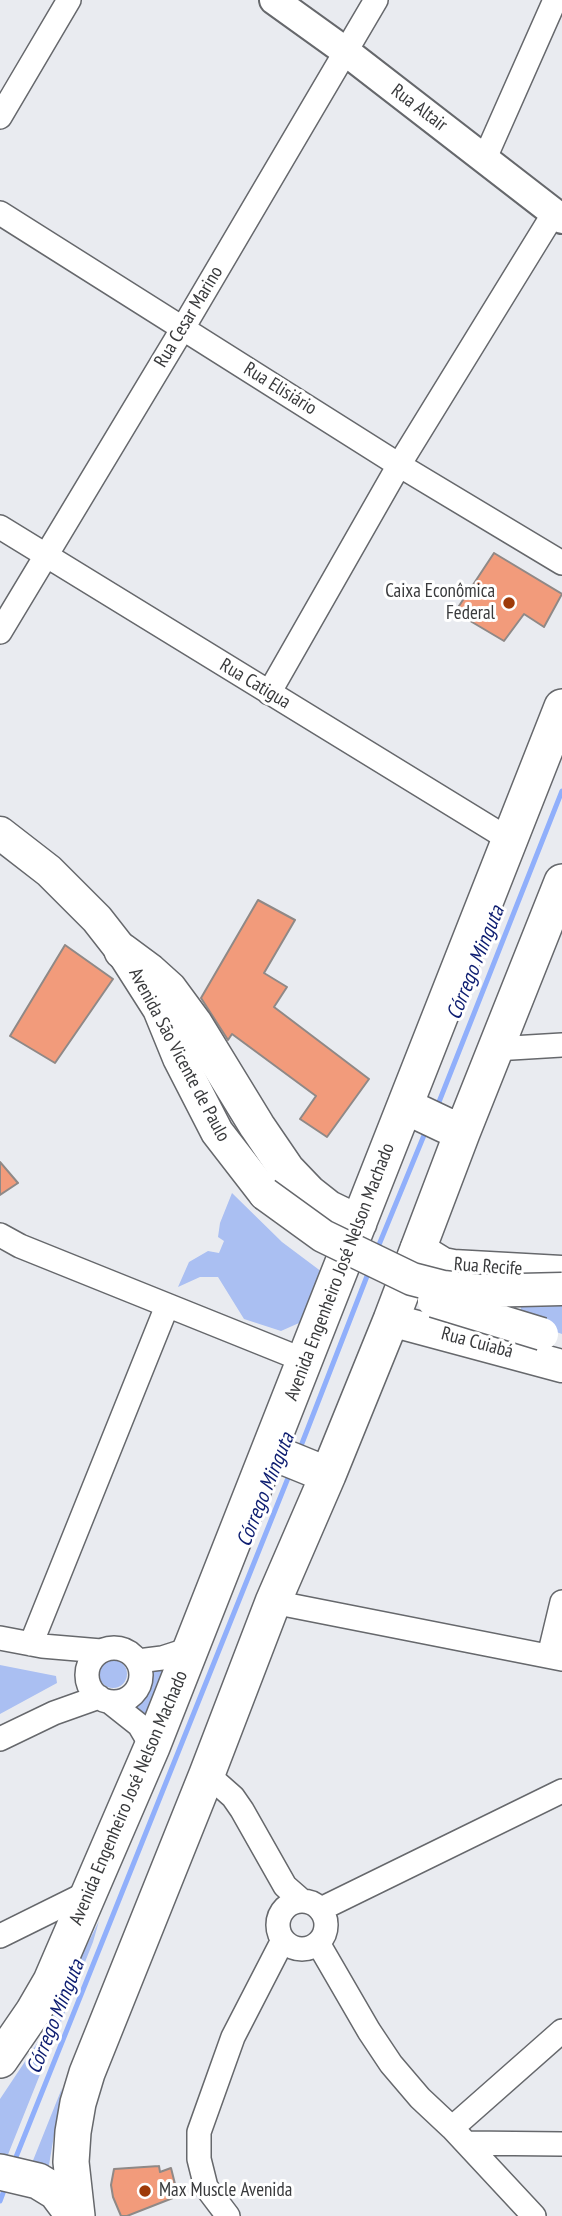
<!DOCTYPE html>
<html>
<head>
<meta charset="utf-8">
<style>
	body { margin:0 }
	canvas { display:block; background:#e9ebf0 }
</style>
</head>
<body>
<canvas width="562" height="2216"></canvas>
<script>
const g = document.querySelector('canvas').getContext('2d');
g.lineJoin = 'round';
function fillPath(path, color) {
  g.fillStyle = color;
  g.fill(path, 'evenodd');
}
function shape(rows) {
  const path = new Path2D();
  for (const r of rows) {
    if (r.length === 3) {
      path.moveTo(r[0] + r[2], r[1]);
      path.arc(r[0], r[1], r[2], 0, 2 * Math.PI);
      continue;
    }
    path.moveTo(r[0], r[1]);
    for (let i = 2; i < r.length; i += 2) path.lineTo(r[i], r[i + 1]);
  }
  return path;
}
function trace(path, color, width, dash) {
  g.strokeStyle = color;
  g.lineWidth = width;
  g.lineCap = dash ? 'butt' : 'round';
  g.setLineDash(dash || []);
  g.stroke(path);
}
function label(font, color, halo, rows, align = 'center') {
  g.font = font + ' "PT Sans Narrow",sans-serif';
  g.lineWidth = 6;
  g.setLineDash([]);
  g.textBaseline = 'middle';
  g.strokeStyle = halo;
  g.fillStyle = color;
  for (const [text, x, y, turn = 0] of rows) {
    g.save();
    g.translate(x, y);
    g.rotate((+turn || 0) * Math.PI / 180);
    g.textAlign = isNaN(turn) ? turn : align;
    if (halo) g.strokeText(text, 0, 0);
    g.fillText(text, 0, 0);
    g.restore();
  }
}
fillPath(shape([
	[232,1193,282,1242,322,1272,299,1323,281,1331,244,1319,218,1277,200,1277,178,1287,189,1262,208,1251,219,1253,224,1241,218,1237,220,1223],
	[562,1299,562,1334,520,1319,521,1305],
	[113,1674,14],
	[172,1664,151,1722,135,1708,141,1700,147,1685,148,1677,146,1669],
	[0,1665,56,1676,57,1683,0,1714],
	[99,1921,93,1942,7,2157,0,2160,0,2099,40,2039],
	[62,2088,49,2165,44,2168,32,2163]
]), '#aabff2');
trace(shape([
	[437,1107,562,791],
	[376,1252,427,1128],
	[299,1451,369,1271],
	[14,2162,290,1473],
	[0,2201,6,2185]
]), '#90affb', 5);
const building = shape([
	[494,553,562,594,544,627,524,614,504,641,455,612,494,553],
	[258,900,295,920,264,973,287,987,274,1007,369,1079,327,1137,300,1119,316,1096,232,1034,228,1040,201,998,258,900],
	[65,945,113,979,55,1063,10,1036,65,945],
	[0,1162,18,1183,0,1195,0,1162],
	[159,2166,160,2172,171,2168,178,2196,127,2216,121,2216,113,2197,111,2185,114,2169,159,2166]
]);
fillPath(building, '#f29b7b');
trace(building, '#8f8987', 2);
const minor = shape([
	[0,117,69,0],
	[485,158,555,0],
	[0,213,399,465,562,563],
	[0,527,510,840],
	[0,632,183,328,376,0],
	[269,693,399,465,554,213],
	[495,1049,562,1045],
	[0,1235,20,1246,306,1361],
	[273,1602,562,1659],
	[0,1638,42,1646,101,1651],
	[31,1644,167,1306],
	[114,1675,27],
	[549,1656,562,1602],
	[138,1661,162,1658,193,1648],
	[110,1702,139,1725,152,1747],
	[0,1739,54,1713,99,1697],
	[207,1774,233,1797,242,1810,285,1886,301,1900],
	[302,1925,24],
	[321,1909,562,1791],
	[0,1936,91,1891],
	[318,1943,369,2031,391,2064,420,2098,452,2128,534,2216],
	[452,2128,562,2031],
	[466,2143,562,2144],
	[228,2216,206,2187,199,2159,199,2132,233,2037,283,1940]
]);
const tertiary = shape([
	[274,0,345,51,562,219]
]);
const secondary = shape([
	[0,833,49,871,97,919,122,951,159,1009,179,1058,217,1132,265,1194],
	[417,1248,443,1264,453,1266,562,1272],
	[391,1320,562,1366]
]);
const primary = shape([
	[122,951,149,971,169,989,194,1023,257,1126,287,1170,309,1193,328,1208,359,1223],
	[405,1106,462,1133],
	[269,1451,328,1475],
	[0,2060,33,2012,51,1981,152,1747,562,707],
	[0,2172,38,2181,56,2192,74,2216],
	[77,2216,71,2162,73,2132,78,2103,87,2073,207,1774,273,1602,328,1475,391,1320,462,1133,562,882]
]);
trace(minor, '#66686c', 26);
trace(tertiary, '#66686c', 32);
trace(secondary, '#66686c', 35);
trace(primary, '#66686c', 38);
trace(minor, '#fff', 23);
trace(tertiary, '#fff', 28);
trace(secondary, '#fff', 32);
trace(primary, '#fff', 35);
const secondaryBridge = shape([
	[265,1194,323,1236,412,1279,443,1287,479,1291,562,1289],
	[434,1301,542,1334]
]);
trace(secondaryBridge, '#66686c', 35, []);
trace(secondaryBridge, '#fff', 32);
for (const [x, y, r, color] of [
	[509,603,7,"#9e3a09"],
	[145,2191,7,"#9e3a09"]
]) {
  const dot = new Path2D();
  dot.arc(x, y, r, 0, 2 * Math.PI);
  g.fillStyle = color;
  g.fill(dot);
  trace(dot, '#fff', 2.5);
}
label('19px', '#393a3c', '#fff', [
	["Rua Altair",419,108,37],
	["Rua Cesar Marino",189,317,-59],
	["Rua Elisiário",280,389,32],
	["Rua Catigua",255,684,31],
	["Avenida São Vicente de Paulo",179,1055,62],
	["Rua Recife",488,1267,4],
	["Avenida Engenheiro José Nelson Machado",340,1272,-69],
	["Rua Cuiabá",477,1343,15],
	["Avenida Engenheiro José Nelson Machado",129,1798,-67]
]);
label('19px', '#393a3c', '#fff', [
	["Caixa Econômica",495,592],
	["Federal",495,614],
	["Max Muscle Avenida",159,2191,"left"]
], 'right');
label('italic 21px', '#0c1c70', '#fff', [
	["Córrego Minguta",476,963,-68],
	["Córrego Minguta",266,1490,-68],
	["Córrego Minguta",56,2017,-68]
]);
</script>
</body>
</html>
